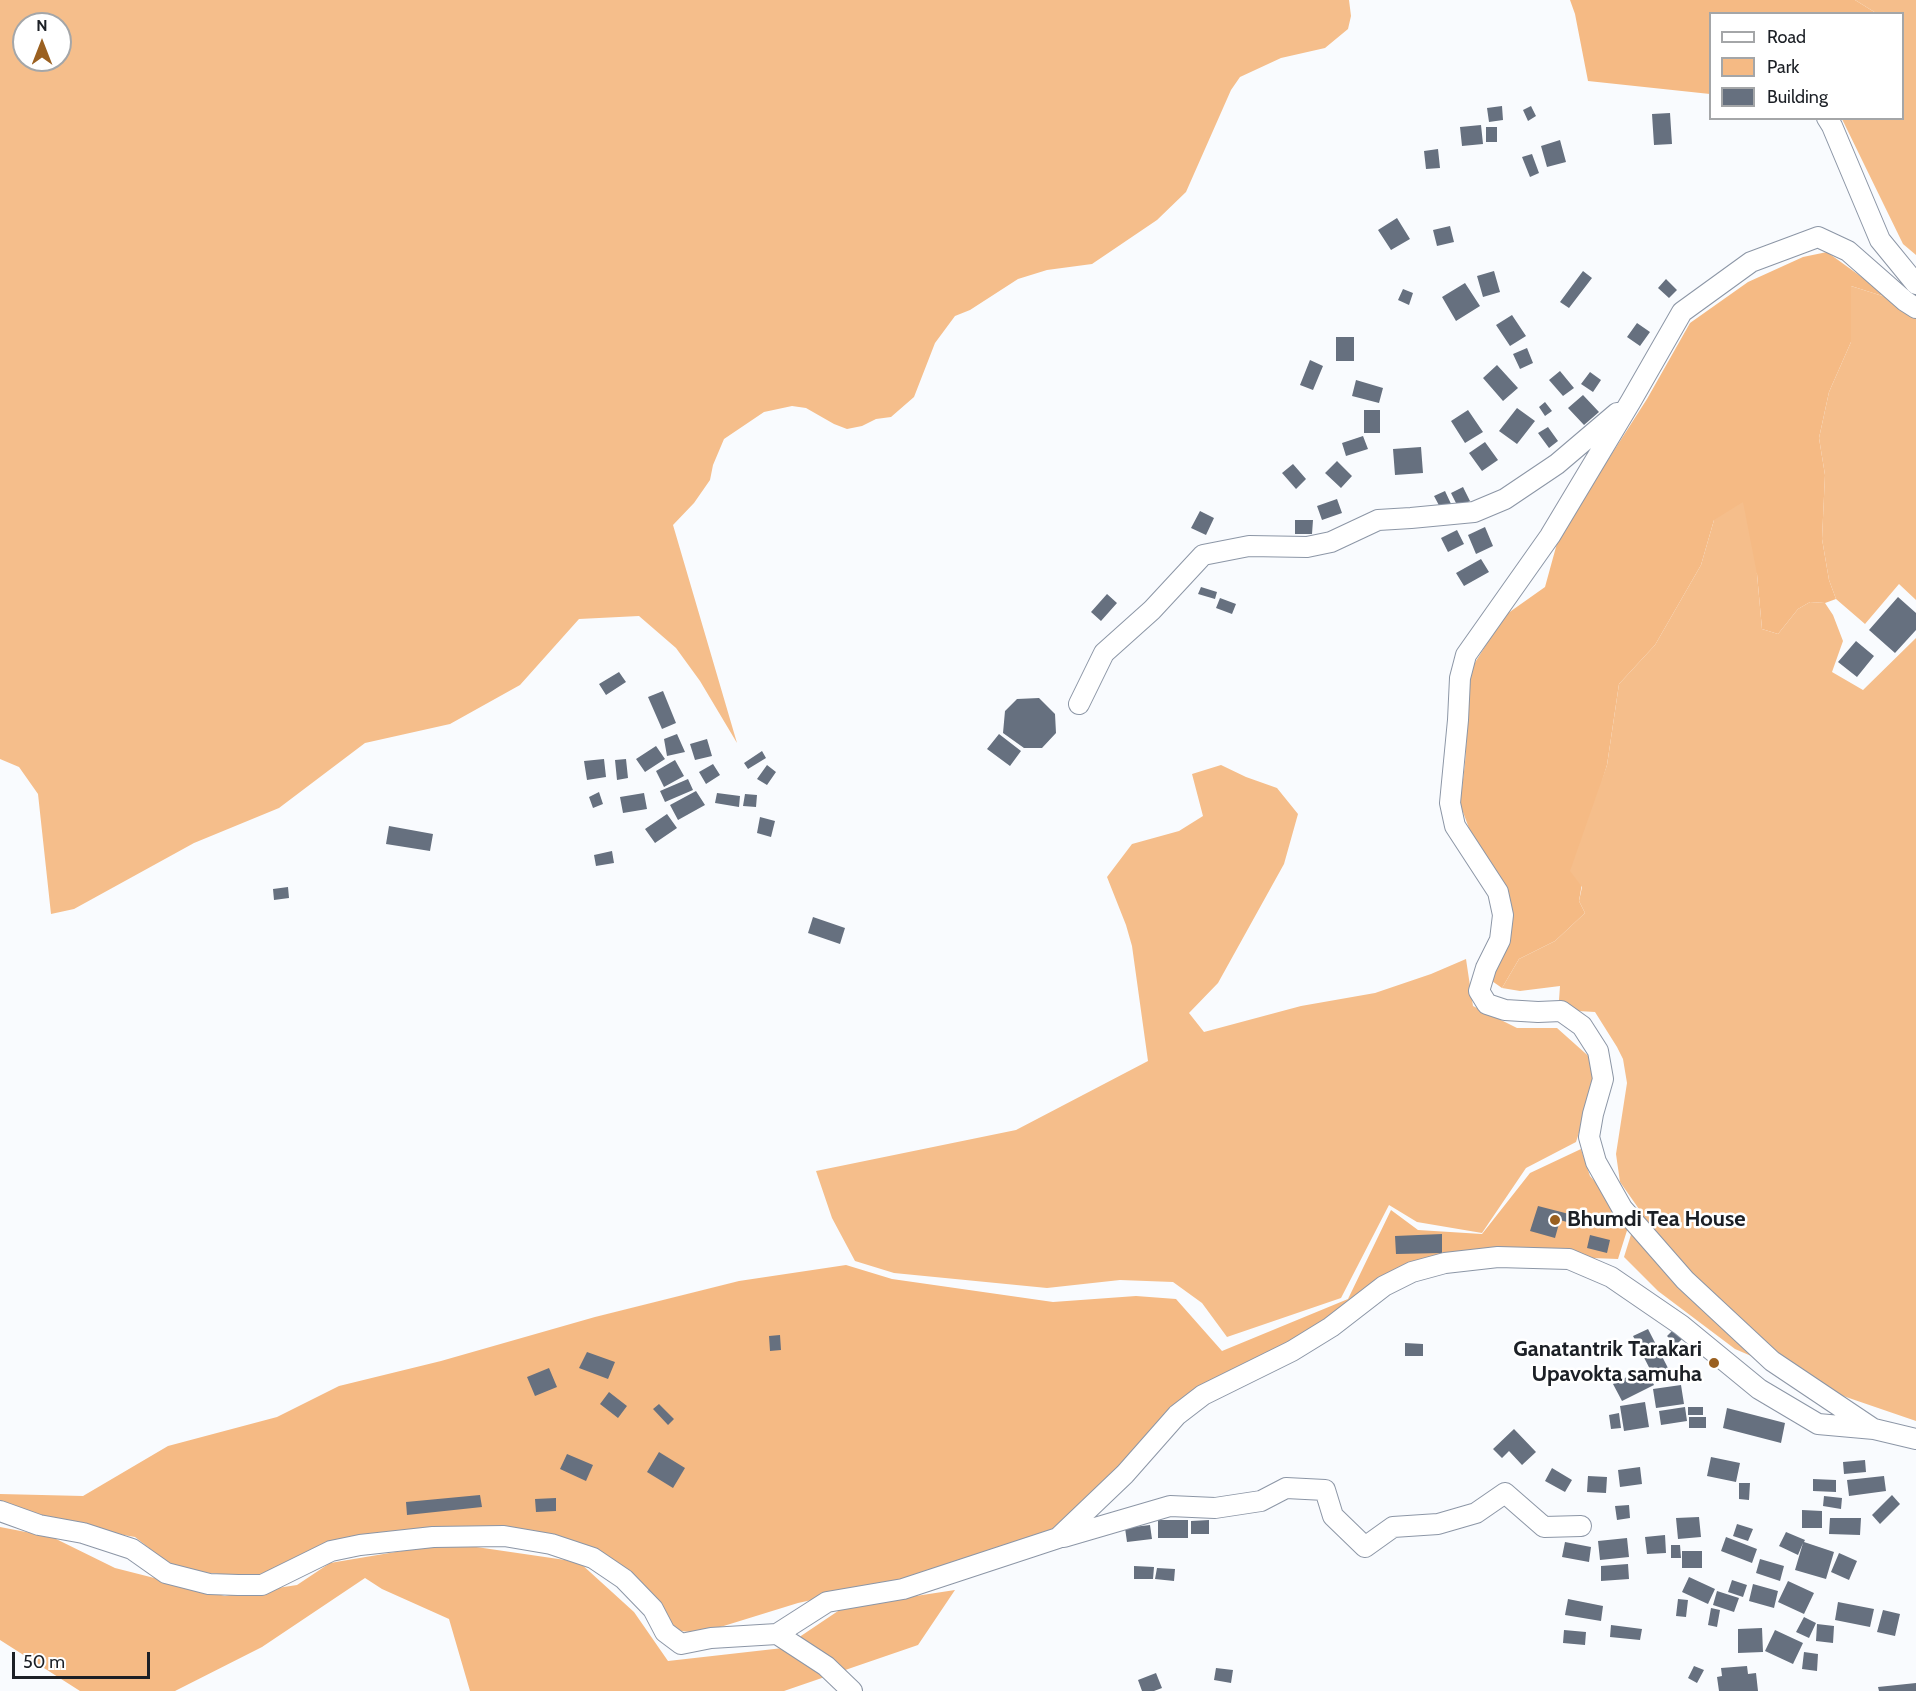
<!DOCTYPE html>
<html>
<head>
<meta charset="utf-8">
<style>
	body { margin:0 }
	#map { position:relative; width:1916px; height:1691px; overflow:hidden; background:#f9fbfe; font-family:Cabin,sans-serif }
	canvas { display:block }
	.legend { position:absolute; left:1709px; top:12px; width:195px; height:108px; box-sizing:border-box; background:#fff; border:2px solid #a4a6a8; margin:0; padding:8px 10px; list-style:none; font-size:18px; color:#1c2026 }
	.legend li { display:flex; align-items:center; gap:12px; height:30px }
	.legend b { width:30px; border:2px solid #a4a6a8 }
	.north { position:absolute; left:12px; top:12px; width:60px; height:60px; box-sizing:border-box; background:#fff; border:2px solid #a4a6a8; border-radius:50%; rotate:0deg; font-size:16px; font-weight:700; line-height:24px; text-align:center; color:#1c2026 }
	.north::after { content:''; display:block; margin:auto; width:21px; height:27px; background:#9a6020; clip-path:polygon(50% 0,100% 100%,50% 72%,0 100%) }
	.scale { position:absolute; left:12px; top:1652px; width:138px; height:27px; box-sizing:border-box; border:3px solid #1c2026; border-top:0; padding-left:8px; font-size:18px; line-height:21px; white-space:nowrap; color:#1c2026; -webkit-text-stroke:4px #fff; paint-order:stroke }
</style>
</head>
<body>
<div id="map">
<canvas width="1916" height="1691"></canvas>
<ul class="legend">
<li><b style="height:8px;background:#fff"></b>Road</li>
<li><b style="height:16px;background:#f5ba84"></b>Park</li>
<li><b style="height:16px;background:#66707f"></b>Building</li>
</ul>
<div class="north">N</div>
<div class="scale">50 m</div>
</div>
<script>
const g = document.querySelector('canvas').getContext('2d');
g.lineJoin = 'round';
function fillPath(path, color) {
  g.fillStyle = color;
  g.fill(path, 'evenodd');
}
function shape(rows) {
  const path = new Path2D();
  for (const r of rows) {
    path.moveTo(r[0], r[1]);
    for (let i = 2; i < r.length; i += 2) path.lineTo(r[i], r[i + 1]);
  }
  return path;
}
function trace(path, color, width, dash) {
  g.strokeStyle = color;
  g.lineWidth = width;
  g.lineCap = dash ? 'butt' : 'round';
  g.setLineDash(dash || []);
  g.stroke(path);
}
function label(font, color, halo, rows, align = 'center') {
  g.font = font + ' Cabin,sans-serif';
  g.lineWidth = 5;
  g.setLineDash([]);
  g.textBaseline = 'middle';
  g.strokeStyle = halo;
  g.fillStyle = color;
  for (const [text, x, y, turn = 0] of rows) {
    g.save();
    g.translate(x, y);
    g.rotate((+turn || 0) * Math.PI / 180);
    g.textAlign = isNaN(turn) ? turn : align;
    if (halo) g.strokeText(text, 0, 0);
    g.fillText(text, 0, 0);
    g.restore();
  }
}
fillPath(shape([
	[1570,0,1855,0,1876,13,1710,14,1710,94,1588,81,1575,14],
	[1827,252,1892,299,1851,286,1851,342,1829,392,1819,438,1825,475,1822,539,1829,580,1836,599,1825,603,1810,602,1798,609,1778,634,1762,629,1757,574,1714,520,1701,565,1655,645,1619,684,1607,765,1596,801,1579,901,1585,913,1555,941,1519,959,1502,988,1489,979,1509,898,1473,839,1460,804,1465,763,1471,669,1504,616,1545,587,1559,536,1647,399,1690,323,1748,282,1803,257],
	[1581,1149,1590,1176,1630,1221,1618,1259,1592,1258,1555,1252,1409,1263,1290,1345,1235,1368,1199,1390,1051,1537,947,1570,798,1603,701,1633,670,1630,661,1607,552,1537,348,1541,277,1567,253,1577,177,1570,135,1537,50,1522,0,1506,0,1494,83,1496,168,1446,277,1417,339,1386,441,1361,595,1317,739,1281,846,1265,892,1279,1053,1302,1136,1296,1176,1299,1222,1351,1348,1299,1391,1210,1418,1230,1482,1234,1530,1173],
	[0,1527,52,1537,115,1568,225,1596,297,1585,330,1563,449,1543,579,1562,634,1612,668,1661,783,1648,844,1607,955,1590,918,1645,784,1691,470,1691,449,1619,382,1589,365,1578,262,1647,175,1691,80,1691,0,1640]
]), '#f5ba84');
fillPath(shape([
	[0,0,1349,0,1351,16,1348,29,1325,48,1281,58,1240,77,1231,90,1186,192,1157,220,1092,264,1047,270,1018,279,970,310,955,316,935,343,914,397,891,417,876,419,862,426,847,429,834,424,806,408,792,406,764,412,724,439,713,465,710,480,694,503,673,525,737,743,700,681,676,648,639,616,579,619,520,685,450,724,365,743,279,808,194,843,74,909,51,914,38,794,19,767,0,759],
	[24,24,60,24,60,60,24,60],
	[1855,0,1916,0,1916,255,1903,244,1842,119,1902,118,1902,14,1876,13],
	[1851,286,1892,299,1916,315,1916,600,1899,584,1865,624,1836,599,1829,580,1822,539,1825,475,1819,438,1829,392,1851,342],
	[1743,502,1757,574,1762,629,1778,634,1798,609,1810,602,1825,603,1833,615,1843,641,1832,672,1863,690,1916,638,1916,1421,1846,1397,1735,1349,1658,1291,1624,1257,1639,1209,1620,1182,1616,1154,1627,1083,1623,1059,1617,1047,1595,1012,1578,1011,1559,1000,1560,986,1520,991,1502,988,1519,959,1555,941,1585,913,1579,901,1582,887,1570,871,1607,765,1619,684,1655,645,1701,565,1714,520],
	[1221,765,1246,777,1277,788,1298,814,1284,864,1218,983,1189,1013,1204,1032,1301,1006,1375,993,1431,974,1466,959,1473,1006,1517,1028,1557,1028,1594,1061,1600,1079,1586,1111,1576,1142,1526,1168,1482,1233,1417,1222,1389,1205,1341,1298,1227,1337,1202,1303,1173,1282,1120,1280,1047,1288,894,1273,855,1261,832,1218,816,1171,1016,1130,1148,1061,1132,946,1126,925,1107,877,1132,844,1179,831,1203,816,1192,774]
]), '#f5be8b');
fillPath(shape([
	[1502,106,1503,120,1489,122,1487,108],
	[1531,106,1536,116,1528,121,1523,110],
	[1670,113,1672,144,1654,145,1652,114],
	[1481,125,1483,144,1462,146,1460,127],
	[1486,127,1497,127,1497,142,1486,142],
	[1560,140,1566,162,1547,167,1541,146],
	[1438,149,1440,168,1426,169,1424,151],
	[1532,154,1539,173,1530,177,1522,157],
	[1397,218,1410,239,1391,250,1378,230],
	[1450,226,1454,242,1437,246,1433,230],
	[1494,271,1500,292,1483,297,1477,276],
	[1583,271,1592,278,1569,308,1560,302],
	[1666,279,1677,290,1669,298,1658,288],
	[1465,283,1480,306,1456,321,1442,297],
	[1403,289,1413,293,1409,305,1398,300],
	[1512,315,1526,336,1510,346,1496,325],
	[1637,323,1650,332,1640,346,1627,337],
	[1336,337,1354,337,1354,361,1336,361],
	[1527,348,1533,363,1520,369,1513,354],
	[1310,360,1323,366,1313,390,1300,385],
	[1497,365,1518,388,1503,401,1483,378],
	[1560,371,1574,388,1563,396,1549,380],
	[1590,372,1601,380,1593,392,1581,384],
	[1356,380,1383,388,1379,403,1352,396],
	[1583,395,1599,412,1584,425,1568,408],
	[1545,402,1552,411,1545,416,1539,407],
	[1517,408,1535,421,1517,444,1499,431],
	[1364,410,1380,410,1380,433,1364,433],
	[1468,410,1483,432,1465,443,1451,421],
	[1548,427,1558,441,1549,448,1538,433],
	[1363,436,1368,449,1346,456,1342,443],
	[1485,442,1498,460,1482,471,1469,453],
	[1421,447,1423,473,1395,475,1393,449],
	[1337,461,1352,476,1341,488,1325,473],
	[1293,464,1306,479,1296,489,1282,473],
	[1463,487,1470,501,1458,507,1451,493],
	[1445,491,1452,506,1442,511,1434,496],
	[1337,499,1342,513,1322,520,1317,506],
	[1200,511,1214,518,1206,535,1191,528],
	[1295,520,1313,520,1312,534,1295,534],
	[1485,527,1493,546,1476,554,1468,535],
	[1457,530,1464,544,1448,552,1441,538],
	[1481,559,1489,572,1464,586,1456,573],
	[1201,587,1217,592,1215,599,1198,594],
	[1107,594,1117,603,1101,621,1091,612],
	[1898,597,1916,613,1916,630,1895,653,1869,630],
	[1220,598,1236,604,1232,614,1216,608],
	[1856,641,1874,656,1857,677,1838,662],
	[619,672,626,682,606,695,599,684],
	[663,691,676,723,662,729,648,697],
	[1039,698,1055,714,1056,733,1042,748,1024,748,1003,733,1005,711,1017,699],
	[677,734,685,752,667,756,664,739],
	[999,734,1021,751,1010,766,987,749],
	[707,739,712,756,695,760,690,744],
	[656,746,665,759,645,772,636,759],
	[762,751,766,758,748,769,744,763],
	[604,759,606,777,587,780,584,761],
	[626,759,628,778,617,780,615,760],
	[675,760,684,776,664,787,656,771],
	[713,764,720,775,706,784,699,772],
	[767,765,776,772,767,785,757,779],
	[688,779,693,790,665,802,660,791],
	[696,791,705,805,678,820,670,805],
	[599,792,603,804,593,808,589,797],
	[644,793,647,809,623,813,620,797],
	[717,793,740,796,739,807,715,803],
	[745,794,757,795,756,807,743,806],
	[667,814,677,828,655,843,645,829],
	[760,817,775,821,771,837,757,833],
	[389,826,433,834,430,851,386,844],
	[612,851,614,863,596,866,594,855],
	[288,887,289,898,274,900,273,889],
	[813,917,845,928,840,944,808,933],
	[1538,1206,1569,1214,1567,1222,1560,1220,1555,1238,1530,1231],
	[1442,1234,1442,1253,1396,1254,1395,1236],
	[1590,1235,1610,1240,1607,1253,1587,1248],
	[1648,1329,1669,1370,1654,1377,1633,1336],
	[1674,1329,1683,1338,1676,1345,1667,1336],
	[780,1335,781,1350,770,1351,769,1336],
	[1405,1343,1423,1344,1423,1356,1405,1356],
	[587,1352,615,1362,608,1379,579,1368],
	[549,1368,557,1387,535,1396,527,1377],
	[1645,1368,1654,1385,1622,1401,1613,1384],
	[1681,1385,1684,1404,1656,1408,1653,1389],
	[609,1392,627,1406,618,1418,600,1404],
	[1645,1402,1649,1427,1624,1431,1620,1406],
	[659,1404,674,1419,668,1425,653,1409],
	[1685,1407,1687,1421,1661,1425,1659,1411],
	[1688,1407,1703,1407,1703,1415,1688,1415],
	[1727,1408,1785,1423,1781,1443,1723,1428],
	[1619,1413,1621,1428,1611,1429,1609,1415],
	[1689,1417,1706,1417,1706,1428,1689,1428],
	[1514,1429,1536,1452,1522,1465,1509,1451,1502,1458,1493,1449],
	[659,1452,685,1468,673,1488,647,1472],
	[567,1454,593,1465,586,1481,560,1469],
	[1711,1457,1740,1463,1736,1482,1707,1476],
	[1865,1460,1866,1472,1844,1474,1843,1462],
	[1640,1467,1642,1484,1620,1487,1618,1470],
	[1552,1468,1572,1480,1565,1492,1545,1481],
	[1588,1476,1607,1477,1606,1493,1587,1492],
	[1884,1476,1886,1491,1849,1496,1847,1480],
	[1813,1479,1836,1480,1836,1492,1813,1491],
	[1739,1483,1750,1483,1749,1500,1739,1499],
	[480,1495,482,1507,407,1515,406,1502],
	[1892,1495,1900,1504,1880,1524,1872,1515],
	[1824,1496,1842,1498,1841,1509,1823,1506],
	[556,1498,556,1511,536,1512,535,1499],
	[1629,1505,1630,1518,1617,1520,1615,1506],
	[1802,1510,1822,1511,1822,1528,1802,1528],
	[1699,1517,1701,1537,1678,1539,1676,1518],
	[1830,1518,1861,1518,1860,1535,1829,1534],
	[1158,1520,1188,1520,1188,1538,1158,1538],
	[1209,1520,1209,1534,1191,1534,1191,1521],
	[1737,1524,1753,1529,1748,1541,1733,1536],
	[1150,1525,1152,1539,1127,1542,1125,1528],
	[1786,1532,1805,1540,1804,1542,1834,1552,1826,1579,1795,1570,1803,1543,1798,1555,1779,1546],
	[1665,1535,1666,1553,1647,1554,1645,1537],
	[1726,1537,1757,1549,1752,1563,1721,1551],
	[1627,1538,1629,1557,1600,1560,1598,1541],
	[1565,1542,1591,1547,1589,1562,1562,1557],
	[1671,1545,1680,1545,1681,1558,1671,1558],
	[1682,1551,1702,1551,1702,1568,1682,1568],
	[1839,1553,1857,1561,1849,1580,1831,1572],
	[1760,1559,1784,1566,1780,1581,1756,1573],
	[1628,1564,1629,1579,1601,1581,1601,1566],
	[1134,1566,1154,1567,1153,1579,1134,1579],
	[1157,1568,1175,1569,1174,1581,1155,1579],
	[1689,1577,1715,1589,1708,1604,1682,1592],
	[1732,1580,1747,1585,1743,1597,1728,1592],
	[1788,1581,1814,1593,1804,1614,1778,1602],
	[1753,1584,1778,1591,1774,1608,1749,1601],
	[1717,1591,1739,1598,1734,1612,1713,1605],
	[1568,1599,1603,1606,1601,1621,1565,1615],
	[1678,1599,1688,1600,1686,1617,1676,1616],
	[1838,1602,1874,1609,1870,1627,1835,1620],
	[1711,1608,1720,1610,1717,1627,1708,1625],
	[1883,1610,1900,1614,1895,1636,1877,1632],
	[1804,1617,1816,1623,1809,1638,1796,1632],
	[1817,1624,1834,1626,1833,1643,1816,1641],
	[1611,1625,1642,1629,1640,1640,1610,1637],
	[1762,1628,1763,1652,1738,1653,1738,1629],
	[1564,1630,1586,1632,1585,1645,1563,1643],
	[1775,1630,1803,1643,1793,1664,1765,1651],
	[1804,1652,1818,1654,1817,1671,1802,1669],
	[1694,1666,1704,1670,1697,1683,1688,1678],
	[1747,1666,1748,1674,1756,1673,1758,1691,1719,1691,1717,1677,1722,1676,1721,1668],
	[1216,1668,1233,1670,1231,1683,1214,1680],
	[1156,1673,1162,1688,1154,1691,1142,1691,1138,1680],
	[1916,1683,1916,1691,1879,1691,1878,1687]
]), '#66707f');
const minor = shape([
	[1827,118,1832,126,1880,240,1916,284],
	[1079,704,1104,653,1152,610,1203,555,1249,546,1307,547,1331,542,1378,520,1411,518,1474,512,1505,499,1557,464,1617,413],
	[1872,1428,1772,1361,1685,1280,1622,1208,1596,1162,1589,1137,1593,1114,1603,1079,1598,1051,1582,1026,1561,1011,1538,1012,1505,1010,1487,1004,1479,991,1486,968,1500,940,1503,915,1498,892,1455,826,1450,803,1458,720,1460,678,1466,655,1550,536,1631,401,1682,312,1751,262,1818,237,1848,251,1905,301,1916,308],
	[0,1511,39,1525,83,1533,132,1549,166,1573,209,1584,238,1585,262,1585,331,1551,360,1545,433,1537,504,1536,551,1544,593,1558,624,1579,653,1609,665,1632,681,1644,711,1638,777,1634,827,1602,903,1589,1058,1538,1125,1474,1177,1415,1203,1395,1292,1351,1331,1327,1384,1286,1412,1272,1445,1263,1498,1257,1569,1259,1611,1277,1681,1325,1759,1389,1818,1424,1874,1429,1916,1439],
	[1064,1537,1170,1506,1215,1508,1261,1501,1286,1488,1325,1490,1333,1516,1365,1547,1393,1527,1438,1524,1476,1513,1505,1493,1544,1527,1581,1526],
	[777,1634,826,1666,852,1691]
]);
trace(minor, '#8c96a6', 22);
trace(minor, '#fff', 20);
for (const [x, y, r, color] of [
	[1555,1220,6,"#9a6020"],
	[1714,1363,6,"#9a6020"]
]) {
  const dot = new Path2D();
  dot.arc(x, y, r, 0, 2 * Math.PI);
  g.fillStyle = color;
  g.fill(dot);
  trace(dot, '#fff', 2);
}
label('bold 22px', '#1c2026', '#fff', [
	["Bhumdi Tea House",1567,1220],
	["Ganatantrik Tarakari",1702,1350,"right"],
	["Upavokta samuha",1702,1375,"right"]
], 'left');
</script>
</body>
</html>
